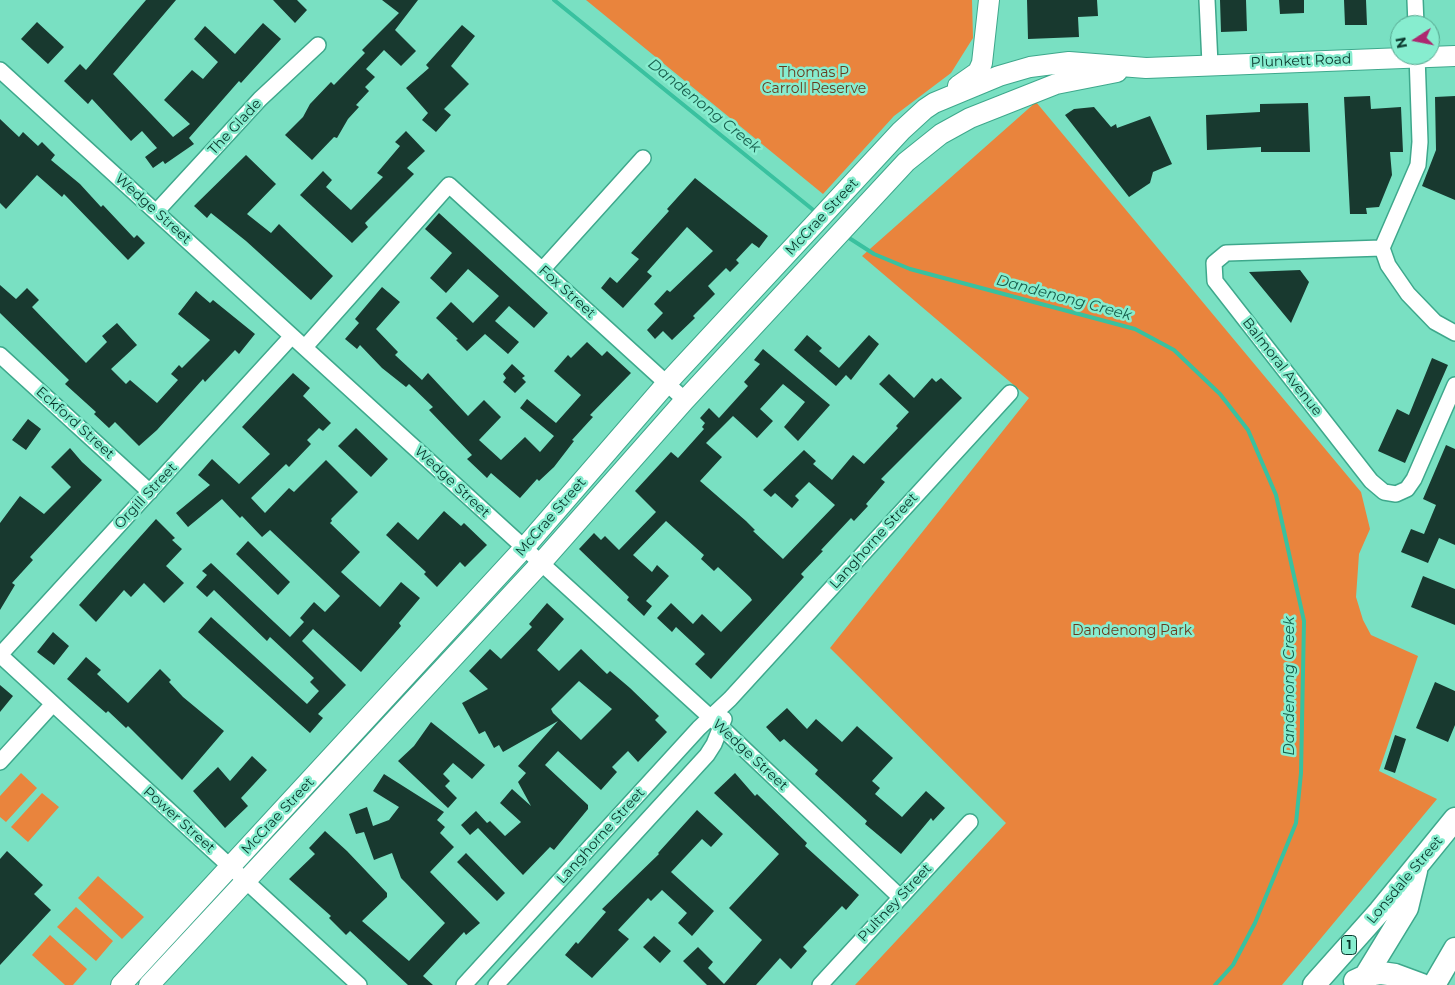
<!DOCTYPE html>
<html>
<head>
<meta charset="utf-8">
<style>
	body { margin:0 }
	#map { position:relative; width:1455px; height:985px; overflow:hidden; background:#79e0c2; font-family:Montserrat,sans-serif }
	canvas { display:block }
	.north { position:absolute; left:1390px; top:15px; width:50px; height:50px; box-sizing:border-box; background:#87edcf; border:1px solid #55a58e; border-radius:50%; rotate:259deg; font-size:14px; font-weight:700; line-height:20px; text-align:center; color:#0a382d }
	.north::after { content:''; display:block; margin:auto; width:18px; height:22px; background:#ad2870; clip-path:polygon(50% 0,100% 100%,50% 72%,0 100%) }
</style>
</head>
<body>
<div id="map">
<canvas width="1455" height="985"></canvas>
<div class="north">N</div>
</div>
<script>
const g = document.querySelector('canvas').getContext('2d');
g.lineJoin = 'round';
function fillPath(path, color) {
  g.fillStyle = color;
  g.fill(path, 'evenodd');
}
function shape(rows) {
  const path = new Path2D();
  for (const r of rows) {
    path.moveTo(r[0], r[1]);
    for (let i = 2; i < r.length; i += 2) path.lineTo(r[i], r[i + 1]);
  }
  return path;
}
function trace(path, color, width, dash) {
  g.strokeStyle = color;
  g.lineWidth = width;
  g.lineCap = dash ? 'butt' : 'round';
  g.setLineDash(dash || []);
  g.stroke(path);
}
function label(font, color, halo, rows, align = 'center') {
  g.font = font + ' Montserrat,sans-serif';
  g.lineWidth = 5;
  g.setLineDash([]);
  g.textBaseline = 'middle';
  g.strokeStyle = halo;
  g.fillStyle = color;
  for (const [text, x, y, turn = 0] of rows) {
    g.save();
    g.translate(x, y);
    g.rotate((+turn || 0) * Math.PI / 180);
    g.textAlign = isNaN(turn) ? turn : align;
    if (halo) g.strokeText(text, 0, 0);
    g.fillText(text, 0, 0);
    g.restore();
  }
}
fillPath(shape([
	[586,0,972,0,973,38,951,73,894,116,823,194],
	[1036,102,1361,492,1370,529,1359,554,1356,597,1363,620,1371,635,1418,656,1379,771,1437,799,1282,985,855,985,1006,823,830,648,1029,398,862,256],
	[21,773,37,788,6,822,0,817,0,796],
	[42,793,59,807,28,842,11,827],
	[98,876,144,917,122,939,78,898],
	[76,907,113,941,96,961,57,927],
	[50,935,87,969,73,985,65,985,32,955]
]), '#e9843d');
trace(shape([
	[554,0,817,213],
	[846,236,874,254,910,269,1135,329,1174,350,1220,394,1248,430,1276,495,1304,621,1301,773,1296,823,1276,872,1255,923,1233,965,1215,985]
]), '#39c19f', 4);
fillPath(shape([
	[146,0,176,0,113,74,173,137,190,124,164,100,192,70,203,79,218,62,194,39,205,26,235,54,263,23,281,39,241,83,239,81,189,138,194,144,165,164,163,161,153,168,145,157,157,148,142,131,131,141,92,99,88,104,64,81,80,64,86,70],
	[273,0,297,0,307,10,295,23],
	[382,0,418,0,395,30,416,51,401,66,384,50,366,69,375,77,365,87,369,91,356,105,359,107,348,119,337,138,334,137,312,160,285,135,303,117,310,104,331,82,334,85,365,53,362,50,399,13],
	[1027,0,1097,0,1098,16,1078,17,1079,37,1028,39],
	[1220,0,1246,0,1247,31,1221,32],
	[1279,0,1304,0,1304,13,1280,14],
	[1344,0,1366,0,1367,25,1345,25],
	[37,22,64,47,48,64,21,39],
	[462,25,475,36,451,66,469,84,444,109,451,115,436,132,422,120,428,113,406,88,429,68,426,65],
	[1370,96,1371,109,1401,107,1403,152,1390,152,1392,175,1379,207,1366,208,1367,214,1350,214,1344,97],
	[1455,96,1455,200,1422,186,1436,150,1435,97],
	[1308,103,1310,152,1261,152,1261,147,1207,150,1206,115,1260,112,1260,104],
	[1094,107,1111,127,1116,124,1117,128,1150,116,1172,164,1153,172,1150,183,1129,197,1065,115,1074,109],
	[0,119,19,137,23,132,38,146,42,142,55,155,51,160,80,184,101,207,103,205,134,238,137,235,145,243,128,260,64,194,62,197,37,175,6,209,0,203],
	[406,131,425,151,407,168,414,174,365,223,368,227,352,243,300,195,323,171,332,180,326,187,351,210,383,177,377,173,400,146,395,142],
	[246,155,276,184,247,214,271,233,279,224,333,276,311,300,246,241,211,213,207,218,194,206],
	[695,178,768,236,759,248,752,243,736,260,739,263,730,272,726,268,708,286,715,294,693,316,695,318,672,340,663,331,655,339,647,330,663,313,654,304,667,290,670,292,713,251,687,227,647,272,652,276,623,308,601,288,610,277,617,283,639,259,631,253,669,211,667,209],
	[439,213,548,313,534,328,509,306,495,321,519,342,508,354,485,334,467,351,456,340,458,339,436,318,451,302,473,323,499,296,468,269,446,293,430,278,452,253,425,229],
	[1300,270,1309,282,1291,323,1249,272],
	[0,285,16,299,27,288,39,300,32,307,86,363,107,342,102,336,117,323,137,345,111,369,126,384,130,380,157,403,178,380,171,374,179,365,182,368,210,340,178,314,196,291,210,303,213,300,255,334,239,354,235,350,205,382,203,379,157,430,139,446,115,422,109,428,94,414,96,412,65,384,69,380,0,313],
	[382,287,400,302,376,329,398,352,395,355,422,380,428,373,468,416,484,400,501,417,479,440,501,460,525,437,540,452,554,436,520,408,527,399,556,423,581,395,554,371,568,355,571,358,587,342,602,356,607,351,631,373,590,415,593,417,572,440,574,441,554,467,539,481,537,479,520,498,491,473,487,478,467,459,472,455,429,410,433,407,409,384,406,387,382,368,360,345,357,349,345,339,359,323,355,319],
	[807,335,822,348,819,351,839,368,869,335,879,344,851,380,846,375,836,386,794,350],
	[763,349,830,405,798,441,784,427,805,402,783,384,760,409,773,421,757,438,733,416,706,443,722,457,700,481,746,521,755,530,753,531,783,559,835,505,809,482,795,496,799,500,792,508,775,493,771,497,763,490,804,450,816,461,813,464,832,480,853,455,864,464,898,428,896,426,909,412,879,384,889,374,914,398,932,378,936,382,941,378,962,398,881,479,885,482,866,504,868,506,854,521,851,518,821,550,823,551,801,574,804,577,711,679,695,664,705,654,676,627,672,632,657,618,671,603,693,624,702,614,721,632,752,600,750,597,718,567,714,571,701,559,704,555,666,521,633,555,652,572,657,565,669,576,646,601,652,606,644,616,627,600,629,597,579,549,594,533,601,540,605,536,619,550,656,512,635,491,671,452,678,458,704,429,702,427,705,423,700,418,709,408,719,418,748,386,744,382,760,364,754,360],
	[1432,358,1448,365,1405,463,1378,451,1397,409,1409,415],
	[512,364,525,376,522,378,526,382,515,393,503,382,506,378,503,374],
	[293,373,310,388,303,396,331,423,323,431,319,428,307,440,311,444,289,467,286,464,251,498,265,513,289,488,294,492,326,460,358,492,331,519,332,521,330,523,360,552,341,572,380,607,401,582,420,598,399,623,401,626,361,672,313,629,302,641,346,685,318,714,323,718,310,733,198,632,211,617,307,704,319,691,310,682,314,678,270,637,267,641,214,590,207,597,196,587,207,575,202,571,211,563,290,637,304,622,300,618,314,602,325,612,340,596,270,530,262,537,242,516,240,518,222,499,188,527,176,513,210,485,198,475,212,459,239,484,270,454,242,427],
	[28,419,41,429,26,450,12,440],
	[356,428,388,459,371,477,338,446],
	[1446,445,1455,449,1455,545,1439,538,1428,563,1401,552,1411,529,1424,534,1436,505,1423,499],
	[70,448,82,462,102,480,30,557,33,560,12,583,15,585,0,610,0,523,20,496,44,514,71,487,51,467],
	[444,511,461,526,464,523,487,545,465,567,460,562,437,587,424,574,426,572,386,535,398,522,418,540],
	[156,519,175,538,172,540,182,549,166,566,184,583,164,603,144,583,131,597,124,590,96,622,79,605],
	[248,541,290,582,278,595,236,554],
	[1423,576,1455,589,1455,625,1411,607],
	[547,603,564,619,537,650,559,671,581,649,607,674,610,671,630,688,659,716,655,720,667,732,638,762,628,751,612,767,617,772,601,790,558,751,545,765,588,805,588,809,554,850,550,847,523,875,478,828,470,835,461,825,476,811,487,823,490,821,505,836,521,822,500,803,512,789,531,806,518,782,526,773,518,766,558,721,503,752,499,745,494,748,485,731,479,734,462,703,488,689,469,671,490,649,501,659,532,627,529,624],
	[579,681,612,709,581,740,553,713,551,709],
	[53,632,69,646,54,665,37,652],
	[86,657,101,670,97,674,128,703,160,669,171,680,169,682,183,697,224,731,182,780,128,726,126,728,108,711,106,713,67,679],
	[1435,682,1455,691,1455,725,1448,742,1416,728],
	[0,685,13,696,0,712],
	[787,708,807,729,816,719,842,742,857,726,893,758,872,781,880,788,875,794,902,817,926,791,945,808,933,821,931,818,901,854,865,824,867,821,815,774,818,770,784,739,780,742,766,727],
	[431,722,485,765,472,779,453,763,443,774,450,781,445,786,457,798,448,808,398,761,414,746],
	[1395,735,1406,739,1395,773,1384,769],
	[252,756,267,770,241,798,248,806,225,828,193,791,218,767,230,781],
	[735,773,755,796,757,794,807,843,805,846,859,895,846,910,842,906,803,947,807,951,791,969,780,958,756,985,707,985,683,961,698,947,713,962,708,968,724,984,762,940,729,908,779,854,714,793],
	[384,774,444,812,437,820,445,827,440,833,454,847,430,872,480,923,466,935,464,932,423,976,433,985,408,985,350,931,346,935,329,918,331,916,289,879,315,854,309,848,325,831,347,851,387,893,387,897,362,921,409,961,445,923,401,878,392,853,374,860,364,832,356,834,349,814,367,807,373,826,389,820,399,807,373,791],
	[697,810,723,834,711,847,702,839,671,872,714,911,692,936,678,923,687,913,662,890,651,901,648,898,618,930,629,939,592,978,565,955,576,942,578,944,606,912,602,909,659,854,658,853],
	[7,851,43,885,34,894,51,910,0,965,0,859],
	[466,853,505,893,497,901,457,862],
	[654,936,671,951,660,963,643,947]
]), '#18392f');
const minor = shape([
	[1207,0,1210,64],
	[1415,0,1416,25],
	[1417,55,1420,142,1418,165,1382,248,1388,265,1408,294,1435,322,1455,333],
	[0,70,721,727,900,897],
	[156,212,260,99,318,45],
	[1382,248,1226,253,1214,263,1215,281,1371,481,1384,492,1396,494,1407,489,1414,479,1455,385],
	[542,270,643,158],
	[305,347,449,185,685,400],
	[0,355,150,492],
	[0,655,359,985],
	[0,655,292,336],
	[0,762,52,705],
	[464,985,699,728,730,699,1010,393],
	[496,985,707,755,714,744,724,719],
	[820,985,970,822]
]);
const major = shape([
	[958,86,978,72,982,63,989,0],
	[121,985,524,548,667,383,901,131,925,109,934,103,999,76,1030,67,1069,62,1146,68,1455,56],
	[149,985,541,563,685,400,906,162,941,134,970,118,1056,84,1117,72]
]);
const highway = shape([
	[1355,981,1368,975,1381,973,1395,975,1422,985],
	[1314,985,1380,911,1455,819],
	[1360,985,1407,908,1416,871],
	[1434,985,1455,949]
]);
trace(minor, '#3ea88c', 18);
trace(major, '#3ea88c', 22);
trace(highway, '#3ea88c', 25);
trace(minor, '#fff', 15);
trace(major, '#fff', 20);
trace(highway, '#fff', 22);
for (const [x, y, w] of [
	[1349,945,15]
]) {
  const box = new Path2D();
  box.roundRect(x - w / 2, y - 9.5, w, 19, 4);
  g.fillStyle = '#87edcf';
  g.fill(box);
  trace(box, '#0a382d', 1);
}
label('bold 12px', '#0a382d', null, [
	["1",1349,945]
]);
label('14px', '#0a382d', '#87edcf', [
	["Plunkett Road",1301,61,-2],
	["The Glade",235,127,-47],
	["Wedge Street",153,209,42],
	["McCrae Street",822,217,-47],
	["Fox Street",567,292,42],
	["Balmoral Avenue",1282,367,52],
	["Eckford Street",75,423,42],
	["Wedge Street",452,482,43],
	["Orgill Street",146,496,-47],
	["McCrae Street",551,517,-49],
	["Langhorne Street",874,541,-48],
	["Wedge Street",750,755,43],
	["McCrae Street",278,816,-47],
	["Power Street",179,820,42],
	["Langhorne Street",601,836,-48],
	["Lonsdale Street",1405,880,-50],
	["Pultney Street",895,903,-47]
]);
label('14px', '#673c1f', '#87edcf', [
	["Thomas P",814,73],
	["Carroll Reserve",814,89],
	["Dandenong Park",1132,631]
]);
label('italic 15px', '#185f4d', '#87edcf', [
	["Dandenong Creek",704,106,39],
	["Dandenong Creek",1064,298,15],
	["Dandenong Creek",1290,686,-90]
]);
</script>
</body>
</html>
